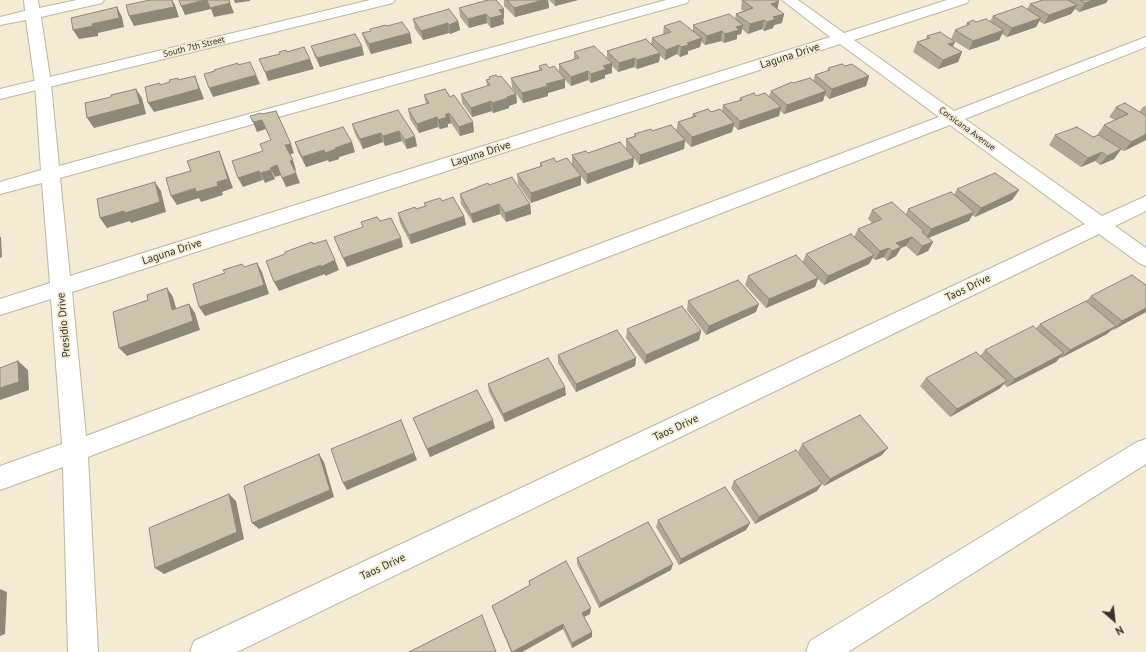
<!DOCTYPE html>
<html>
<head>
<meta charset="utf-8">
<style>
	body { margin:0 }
	#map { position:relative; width:1146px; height:652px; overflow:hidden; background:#f3ebd3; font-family:"PT Sans",sans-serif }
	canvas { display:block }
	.north { position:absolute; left:1094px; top:600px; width:40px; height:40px; -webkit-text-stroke:3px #f3ebd3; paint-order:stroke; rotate:152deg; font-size:11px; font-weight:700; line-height:16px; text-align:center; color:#36332a }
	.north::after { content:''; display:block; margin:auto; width:14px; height:18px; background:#36332a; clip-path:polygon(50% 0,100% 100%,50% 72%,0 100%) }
</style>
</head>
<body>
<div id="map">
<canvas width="1146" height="652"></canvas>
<div class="north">N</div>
</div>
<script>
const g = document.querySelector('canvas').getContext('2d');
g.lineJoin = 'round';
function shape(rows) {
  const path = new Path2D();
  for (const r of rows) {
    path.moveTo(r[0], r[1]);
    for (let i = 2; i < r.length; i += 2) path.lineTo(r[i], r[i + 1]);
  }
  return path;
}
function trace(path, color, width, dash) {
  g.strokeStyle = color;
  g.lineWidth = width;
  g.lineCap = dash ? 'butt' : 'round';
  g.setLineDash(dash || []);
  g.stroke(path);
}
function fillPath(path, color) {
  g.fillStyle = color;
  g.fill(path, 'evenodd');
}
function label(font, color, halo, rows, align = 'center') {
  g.font = font + ' "PT Sans",sans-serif';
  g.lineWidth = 3.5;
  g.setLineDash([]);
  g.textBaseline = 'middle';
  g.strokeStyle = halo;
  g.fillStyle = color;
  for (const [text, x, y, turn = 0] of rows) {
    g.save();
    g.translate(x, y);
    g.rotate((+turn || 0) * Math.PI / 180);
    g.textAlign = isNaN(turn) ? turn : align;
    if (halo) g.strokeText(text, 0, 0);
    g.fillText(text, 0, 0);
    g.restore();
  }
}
const minor = shape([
	[24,0,38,0,39,8,77,0,104,0,102,3,41,17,51,84,59,166,666,0,689,0,687,3,60,178,70,276,830,37,782,0,798,0,844,33,947,0,969,0,967,3,854,40,954,111,1146,37,1146,47,965,119,1102,216,1146,196,1146,211,1115,226,1146,248,1146,266,1139,263,1099,234,237,652,190,652,194,641,1085,224,950,125,88,457,98,652,68,652,63,467,0,490,0,466,62,444,51,299,0,315,0,299,50,283,42,183,0,194,0,182,41,170,35,84,26,20,0,25,0,17,25,11,24,0],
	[840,44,939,117,86,436,72,292,840,44],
	[1146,439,1146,464,848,652,806,652,810,641,1137,442,1146,439]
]);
const major = shape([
	[370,0,395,0,393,3,0,99,0,89,370,0]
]);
trace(minor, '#beb69f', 2);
trace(major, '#beb69f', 2);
fillPath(minor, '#fff');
fillPath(major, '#fff');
fillPath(shape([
	[504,0,548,0,549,8,515,17,504,6],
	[549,0,578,0,555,6],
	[742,0,777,9,784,14,782,23,774,25,773,28,764,31,762,29,748,34,742,29,741,34,737,35,737,39,724,43,721,41,705,45,701,42,700,47,688,51,688,54,680,57,677,54,665,60,660,56,659,62,637,69,634,67,618,72,612,66,612,73,605,75,605,78,591,83,588,80,571,86,565,80,565,88,548,93,548,96,523,103,512,88,511,78,539,70,539,66,549,68,559,72,559,64,574,59,574,52,607,58,607,51,651,44,652,38,663,34,664,26,693,31,693,25,735,19,736,14,743,11,741,9],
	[1040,0,1108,0,1106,3,1079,12,1075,9,1071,14,1044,24,1039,21,1036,27,1007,37,1002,34,999,40,969,50,951,39,955,30,966,26,967,23,990,21,993,16,1027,9,1030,4,1040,1],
	[459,8,504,9,504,18,503,19,504,24,491,28,487,23,469,28,460,17],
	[413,19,458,21,460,30,450,34,449,33,423,40,415,29],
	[387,26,412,43,371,54,365,42,362,33,371,31,370,29],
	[927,36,953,47,962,52,958,62,938,69,913,52,917,42,926,39],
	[311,46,364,55,320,67,314,55],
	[845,66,869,76,866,86,829,99,825,95,823,101,784,114,780,111,779,116,738,130,734,126,732,132,691,147,685,141,684,149,639,165,634,158,633,167,587,184,572,165,572,155,588,153,626,149,626,139,634,137,634,134,652,131,676,131,678,122,692,117,693,114,722,111,723,105,739,101,740,98,756,96,769,96,771,91,793,83,813,81,815,75,827,72,828,68],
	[489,77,516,94,517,103,509,106,509,108,493,113,492,111,472,117,462,103,461,94,487,86,486,80,489,79],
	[445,89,474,132,460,136,451,123,448,124,448,127,440,129,438,127,419,133,410,119,408,109,426,104,424,95],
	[1146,106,1146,140,1124,151,1121,150,1114,159,1100,165,1095,161,1081,167,1049,145,1055,135,1093,137,1098,135,1097,135,1104,125,1115,120,1109,117,1116,107,1139,112,1143,107],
	[398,110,417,146,407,149,402,141,385,146,383,142,363,149,355,134,352,124],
	[295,142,355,152,339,157,339,159,329,162,328,160,306,167,298,152],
	[556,162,581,176,581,185,531,203,518,184,517,174,540,167,540,163],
	[489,185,530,204,531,214,506,222,500,214,473,223,461,204,460,194],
	[957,189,1019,190,1012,200,975,217,972,215,969,221,928,238,933,242,928,251,917,256,906,246,901,248,896,256,887,261,884,257,875,260,873,258,869,264,824,285,818,279,815,287,766,308,745,285,748,276,803,261,806,254,854,237,858,229,872,223,868,219,872,210,906,214,908,209,954,195],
	[442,201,464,216,466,225,411,244,400,223,398,213,416,209,425,206,424,203],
	[1146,285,1146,312,1113,330,1112,330,1107,334,1061,358,1060,357,1056,362,1007,387,1004,384,999,389,950,417,920,386,926,378,980,356,985,350,1036,328,1040,324,1086,301,1091,296],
	[688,301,756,312,706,335,687,310],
	[627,329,701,331,699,340,645,364,626,338],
	[558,355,636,358,635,366,576,392,558,363],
	[488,384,566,395,505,422,489,392],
	[413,418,495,428,430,457],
	[802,444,882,455,824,486,798,452],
	[734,481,817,491,755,524,731,488],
	[658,520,750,523,746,530,679,565,656,527],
	[577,558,671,570,599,608,577,564],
	[529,581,590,614,584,617,592,632,592,637,572,648,563,629,522,652,511,652,492,606,529,586]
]), '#afa894');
fillPath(shape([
	[172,0,175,5,179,17,134,26,129,16],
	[205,0,229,0,234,13,214,17,211,9,185,15,181,6],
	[234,0,250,0,250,1,235,3],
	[543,0,548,0,549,8,515,17,514,8],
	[555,0,578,0,555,6],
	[1093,0,1108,0,1106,3,1079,12,1085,3],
	[779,1,777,11,771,4],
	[1077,5,1071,14,1044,24,1049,15],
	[117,7,122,17,124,27,98,33,98,36,79,39,73,30,92,24],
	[504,9,504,18,503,19,504,24,491,28,490,18,499,10],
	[486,14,487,23,469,28,468,19],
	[784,14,782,23,774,25,773,28,764,31,767,22,773,17],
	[1041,18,1036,27,1007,37,1012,28],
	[764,20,762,29,748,34,750,24],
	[458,21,460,30,450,34,449,25],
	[448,23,449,33,423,40,421,31],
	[743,25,741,34,737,35,737,39,724,43,725,34,736,27],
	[1004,30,999,40,969,50,973,41],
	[722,31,721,41,705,45,707,36],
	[410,33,412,43,371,54,369,44],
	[702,38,700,47,688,51,688,54,680,57,681,47,687,43],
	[955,42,951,51,948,44],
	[679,45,677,54,665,60,666,50],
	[362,46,364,55,320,67,317,58],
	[962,52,958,62,938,69,943,60],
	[660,53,659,62,637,69,637,60],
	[635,58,634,67,618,72,619,63],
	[310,59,314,69,268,81,265,72],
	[612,63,612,73,605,75,605,78,591,83,591,74,603,66],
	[588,71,588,80,571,86,571,77],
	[256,75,260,84,213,97,209,88],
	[195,76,199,86,204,99,154,112,148,103],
	[869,76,866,86,829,99,832,89],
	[565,79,565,88,548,93,548,96,523,103,522,93,546,84],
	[136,89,142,98,146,114,94,128,87,118],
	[826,91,823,101,784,114,787,105],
	[516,94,517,103,509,106,509,108,493,113,492,103,507,97],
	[491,101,492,111,472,117,471,108],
	[781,107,779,116,738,130,740,121],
	[449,113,451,123,448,124,448,127,440,129,438,120,445,115],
	[437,117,438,127,419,133,417,124],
	[262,120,266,129,257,132,253,122],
	[473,122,474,132,460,136,459,127],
	[734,123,732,132,691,147,692,137],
	[399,131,402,141,385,146,383,136],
	[381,133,383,142,363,149,360,139],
	[1146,134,1146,140,1124,151,1131,142],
	[415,136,417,146,407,149,405,140],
	[685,140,684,149,639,165,640,155],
	[352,142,355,152,339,157,339,159,329,162,325,153,335,148],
	[291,144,294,153,289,155,285,145],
	[1121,149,1114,159,1100,165,1107,156],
	[324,150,328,160,306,167,302,157],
	[219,151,223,161,233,188,222,192,223,195,201,202,199,198,177,205,171,196,217,182],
	[1102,152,1095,161,1081,167,1088,158],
	[634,158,633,167,587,184,587,174],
	[293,160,296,170,294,171,290,161],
	[277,165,281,175,275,177,270,168],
	[271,170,275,179,265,183,260,173],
	[259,171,263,180,243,187,238,178],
	[296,173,300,183,286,187,282,178],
	[581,176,581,185,531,203,531,193],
	[155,182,161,191,166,212,131,223,130,221,107,228,100,218],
	[1019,190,1012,200,975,217,981,208],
	[499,204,500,214,473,223,471,214],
	[530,204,531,214,506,222,505,213],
	[974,212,969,221,926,239,931,229],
	[464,216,466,225,411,244,409,235],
	[0,237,1,237,2,257,0,258],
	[912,237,906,246,901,248,896,256,887,261,896,243],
	[401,238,403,247,347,267,343,258],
	[933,242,928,251,917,256,922,246],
	[889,248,884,257,875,260,880,251],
	[874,255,869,264,824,285,828,276],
	[335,260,339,270,325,276,325,274,279,291,274,282],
	[257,263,262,272,269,294,205,316,199,307],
	[818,278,815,287,766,308,769,299],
	[167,288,173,297,179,319,172,310],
	[189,304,195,313,200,330,127,356,119,348],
	[759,304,756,312,706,335,709,326],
	[1146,308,1146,312,1113,330,1122,321],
	[1116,326,1107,334,1061,358,1070,350],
	[701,331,699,340,645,364,646,355],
	[1064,353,1056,362,1007,387,1015,379],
	[636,358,635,366,576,392,576,384],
	[18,361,28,370,29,390,0,400,0,388],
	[1007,381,999,389,950,417,957,409],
	[565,387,566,395,505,422,503,414],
	[401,420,417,460,347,490,343,483],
	[493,420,495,428,430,457,427,449],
	[888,448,882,455,824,486,830,479],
	[319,454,324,462,334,497,259,529,252,523],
	[822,484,817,491,755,524,759,517],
	[229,494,236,501,244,539,164,574,155,568],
	[750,523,746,530,679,565,681,559],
	[673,564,671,570,599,608,600,603],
	[0,589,7,592,5,634,0,636],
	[591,608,590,614,582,618,582,613],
	[563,624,563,629,522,652,513,652],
	[592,632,592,637,572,648,572,643]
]), '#8e8878');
const building = shape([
	[150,0,172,0,174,7,129,16,126,5,150,0],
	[179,0,205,0,181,6,179,0],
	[207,0,229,0,230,3,210,8,207,0],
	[488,0,496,0,504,9,499,10,503,15,490,18,486,14,468,19,459,8,488,0],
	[507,0,543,0,514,8,507,0],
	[742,0,777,0,779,1,771,4,784,14,773,17,776,19,767,22,764,20,750,24,736,14,753,8,742,0],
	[1043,0,1068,0,1077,5,1049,15,1030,4,1043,0],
	[1080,0,1093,0,1085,3,1080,0],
	[1022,6,1041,18,1012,28,993,16,1022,6],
	[117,7,119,18,92,24,93,26,73,30,71,18,117,7],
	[449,9,458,21,449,25,448,23,421,31,413,19,449,9],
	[729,14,743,25,736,27,739,30,725,34,722,31,707,36,693,25,729,14],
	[986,19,1004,30,973,41,955,30,970,24,967,23,973,20,976,22,986,19],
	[680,21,702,38,687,43,689,45,681,47,679,45,666,50,652,38,671,32,664,26,680,21],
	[402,22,410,33,369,44,362,33,371,31,370,29,386,25,387,26,402,22],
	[940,32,955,42,948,44,962,52,943,60,917,42,930,38,927,36,940,32],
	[355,34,362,46,317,58,311,46,355,34],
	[646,39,660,53,637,60,635,58,619,63,607,51,646,39],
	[594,46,612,63,603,66,606,69,591,74,588,71,571,77,559,64,579,58,574,52,594,46],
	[304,47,310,59,265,72,259,59,280,54,279,52,286,50,287,52,304,47],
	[250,62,256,75,209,88,204,74,215,71,214,70,238,63,238,65,250,62],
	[546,64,549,68,554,66,565,79,546,84,548,86,522,93,511,78,542,70,539,66,546,64],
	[842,64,845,66,852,64,869,76,832,89,815,75,830,70,828,68,842,64],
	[496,75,498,77,501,76,516,94,507,97,508,98,492,103,491,101,471,108,461,94,490,85,486,80,490,79,489,77,496,75],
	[195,76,199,89,148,103,145,87,160,83,160,85,170,82,169,80,178,78,178,80,195,76],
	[810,78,826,91,787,105,771,91,792,82,793,83,810,78],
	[136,89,140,104,87,118,85,103,111,97,111,95,136,89],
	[445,89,450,97,454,95,473,122,459,127,449,113,445,115,447,117,438,120,437,117,417,124,408,109,429,103,424,95,445,89],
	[754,93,756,96,765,93,781,107,740,121,723,105,742,100,740,98,754,93],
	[1125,103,1146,116,1146,134,1131,142,1104,125,1128,114,1116,107,1125,103],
	[708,109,711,112,720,109,734,123,692,137,678,122,696,116,693,114,708,109],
	[398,110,415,136,405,140,399,131,383,136,381,133,360,139,352,124,398,110],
	[276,111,291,144,285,145,293,160,290,161,296,173,282,178,277,165,270,168,271,170,260,173,259,171,238,178,232,161,263,151,260,144,271,140,262,120,253,122,250,116,261,113,262,114,276,111],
	[671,125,685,140,640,155,626,139,636,136,634,134,651,129,652,131,671,125],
	[343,127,352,142,335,148,336,149,325,153,324,150,302,157,295,142,343,127],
	[1077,127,1093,137,1099,135,1121,149,1107,156,1102,152,1088,158,1055,135,1077,127],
	[620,142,634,158,587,174,572,155,586,151,588,153,620,142],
	[219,151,228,179,217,182,218,186,196,192,195,188,171,196,166,178,191,171,187,161,219,151],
	[554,158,556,162,567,158,581,176,531,193,517,174,542,166,540,163,554,158],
	[995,173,1019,190,981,208,957,189,995,173],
	[512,177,530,204,505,213,499,204,471,214,460,194,488,183,489,185,512,177],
	[155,182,160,202,125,213,124,211,100,218,97,199,155,182],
	[951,192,974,212,931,229,908,209,951,192],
	[453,197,464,216,409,235,398,213,415,207,416,209,426,206,424,203,440,198,442,201,453,197],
	[892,202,924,231,922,232,933,242,922,246,912,237,896,243,901,247,892,251,889,248,880,251,858,229,882,219,872,210,892,202],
	[377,217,380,221,391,218,401,238,343,258,334,237,363,227,361,222,377,217],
	[851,234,874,255,828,276,806,254,851,234],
	[326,240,335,260,321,267,321,265,274,282,266,261,285,254,285,252,312,242,313,244,326,240],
	[796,255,818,278,769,299,748,276,796,255],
	[257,263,264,285,199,307,193,284,225,273,223,270,242,264,244,267,257,263],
	[1132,275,1146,285,1146,308,1122,321,1091,296,1132,275],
	[738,280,759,304,709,326,688,301,738,280],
	[167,288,172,310,189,304,193,321,119,348,113,312,148,300,147,295,167,288],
	[1086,301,1116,326,1070,350,1040,324,1086,301],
	[682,306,701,331,646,355,627,329,682,306],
	[1033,326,1064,353,1015,379,985,350,1033,326],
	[617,330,636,358,576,384,558,355,617,330],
	[976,352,1007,381,957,409,926,378,976,352],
	[548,358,565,387,503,414,488,384,548,358],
	[18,361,19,382,0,388,0,368,18,361],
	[477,390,493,420,427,449,413,418,477,390],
	[860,415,888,448,830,479,802,444,860,415],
	[401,420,414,453,343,483,331,449,401,420],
	[796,450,822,484,759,517,734,481,796,450],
	[319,454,330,490,252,523,244,486,319,454],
	[725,487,750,523,681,559,658,520,725,487],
	[229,494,237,532,155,568,149,528,229,494],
	[648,522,673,564,600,603,577,558,648,522],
	[566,561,591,608,582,613,592,632,572,643,563,624,512,652,492,606,530,585,529,581,566,561],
	[482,615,496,652,409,652,482,615]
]);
fillPath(building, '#cbc3ac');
trace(building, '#8e8878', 1);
label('9px', '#36332a', '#f3ebd3', [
	["South 7th Street",194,47,-14],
	["Corsicana Avenue",967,129,36]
]);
label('11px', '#36332a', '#f3ebd3', [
	["Laguna Drive",790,56,-18],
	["Laguna Drive",481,154,-18],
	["Laguna Drive",172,252,-18],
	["Taos Drive",968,288,-26],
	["Presidio Drive",64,325,-95],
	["Taos Drive",676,428,-25],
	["Taos Drive",383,567,-25]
]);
</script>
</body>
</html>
